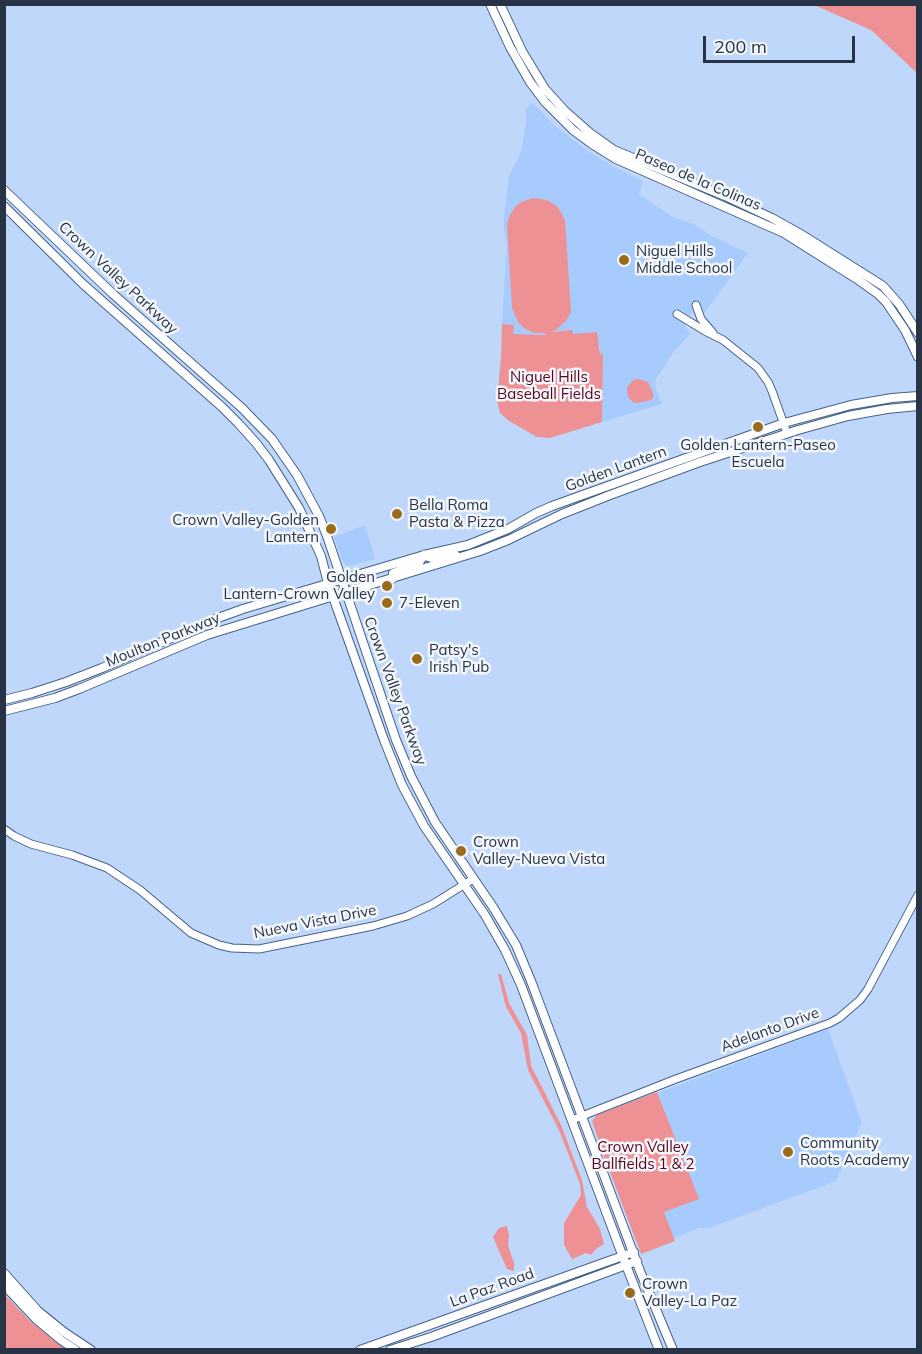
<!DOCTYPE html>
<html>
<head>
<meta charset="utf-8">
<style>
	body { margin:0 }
	#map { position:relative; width:922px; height:1354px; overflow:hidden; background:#bed7fb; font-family:Mulish,sans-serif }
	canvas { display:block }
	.frame { position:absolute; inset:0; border:6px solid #283446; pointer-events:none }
	.scale { position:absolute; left:703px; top:36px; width:152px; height:27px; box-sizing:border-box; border:3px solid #283446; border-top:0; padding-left:8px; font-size:18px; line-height:21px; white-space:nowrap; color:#283446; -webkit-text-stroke:4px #f3f6fb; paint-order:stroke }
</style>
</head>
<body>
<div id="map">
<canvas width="922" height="1354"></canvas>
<div class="frame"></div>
<div class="scale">200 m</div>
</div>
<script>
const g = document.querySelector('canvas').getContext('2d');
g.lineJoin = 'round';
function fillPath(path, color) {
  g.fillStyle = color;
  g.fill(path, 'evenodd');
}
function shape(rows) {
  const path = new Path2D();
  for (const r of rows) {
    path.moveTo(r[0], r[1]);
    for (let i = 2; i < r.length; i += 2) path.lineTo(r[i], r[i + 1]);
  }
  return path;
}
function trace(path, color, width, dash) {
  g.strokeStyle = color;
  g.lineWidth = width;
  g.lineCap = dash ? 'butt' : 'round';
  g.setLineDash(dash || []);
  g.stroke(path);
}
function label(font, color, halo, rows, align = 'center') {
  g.font = font + ' Mulish,sans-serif';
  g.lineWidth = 5;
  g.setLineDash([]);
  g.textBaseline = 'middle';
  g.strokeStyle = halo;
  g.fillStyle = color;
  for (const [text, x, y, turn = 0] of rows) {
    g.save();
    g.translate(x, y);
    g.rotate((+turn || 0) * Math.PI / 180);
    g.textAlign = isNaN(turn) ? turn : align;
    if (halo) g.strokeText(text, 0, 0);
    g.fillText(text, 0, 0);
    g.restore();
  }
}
fillPath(shape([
	[533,103,554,125,588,151,616,168,643,181,639,194,664,211,673,217,696,225,710,235,748,253,705,312,700,311,694,311,686,318,685,327,690,334,675,350,656,379,654,384,662,404,602,422,603,355,600,354,600,346,566,332,550,332,546,335,513,334,513,325,502,324,507,245,504,229,504,218,509,176,521,152,526,123,526,108],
	[365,525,375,559,348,566,343,563,334,537],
	[828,1029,862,1123,836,1181,709,1228,700,1228,674,1238,664,1212,698,1199,658,1093]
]), '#a8cbfe');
fillPath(shape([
	[814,5,917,5,917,73,871,30],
	[533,198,547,200,558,207,565,220,571,312,566,321,556,330,551,332,572,330,573,334,597,332,600,354,603,354,602,422,550,438,537,437,509,421,500,413,497,401,501,358,502,324,514,325,513,334,546,335,545,333,534,333,525,329,518,322,512,308,507,224,509,217,515,207,521,202],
	[639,379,648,382,654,396,651,400,637,403,633,402,628,397,627,388,633,380],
	[498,974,501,974,509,1003,527,1035,531,1066,543,1089,561,1125,582,1180,587,1207,600,1229,604,1244,596,1249,591,1255,586,1253,572,1259,564,1245,564,1223,581,1195,580,1184,559,1130,528,1070,521,1033,506,1007],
	[657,1092,699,1199,664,1212,675,1241,641,1254,602,1151,592,1121,597,1115],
	[507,1226,509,1235,508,1246,514,1263,514,1271,507,1269,493,1237,499,1228],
	[4,1294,31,1322,65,1349,5,1349]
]), '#ed9194');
const minor = shape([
	[696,305,701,319,713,333],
	[677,314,705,331,723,340,758,368,768,382,772,391,787,433],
	[4,829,14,836,31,844,72,855,107,868,140,890,191,933,219,945,232,948,259,949,373,926,407,916,433,904,473,879],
	[572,1120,676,1079,830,1023,839,1018,860,1000,868,989,918,895]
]);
const major = shape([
	[490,4,510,47,530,82,545,102,573,130,592,144,616,159,784,233,857,279,878,294,886,302,905,330,918,357],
	[500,4,522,51,545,89,565,111,590,133,614,150,725,196,772,218,799,233,883,286,899,304,918,333],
	[4,190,113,294,242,408,272,439,297,475,319,516,327,536,396,740,411,776,435,822,493,907,516,945,531,981,640,1271,673,1350],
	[4,206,83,284,222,407,239,424,256,443,269,460,299,508,321,556,328,583,384,740,402,785,424,826,485,915,505,950,521,985,626,1265,659,1350],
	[424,555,428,557,435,559,453,554,457,556],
	[392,579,393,573,418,564,424,555],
	[4,700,32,693,66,682,102,668,215,619,243,609,424,555,468,545,508,529,536,513,552,506,784,423,851,405,892,398,918,396],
	[4,711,55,698,79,689,207,635,480,551,508,540,562,514,610,495,700,462,798,430,848,416,887,409,918,406],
	[4,1273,38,1311,64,1332,91,1350],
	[4,1285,37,1320,61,1340,76,1350],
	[360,1350,634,1252],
	[390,1350,431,1337,637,1261]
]);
trace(minor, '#466188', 9);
trace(major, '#466188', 10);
trace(minor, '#fff', 7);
trace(major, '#fff', 8);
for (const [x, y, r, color] of [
	[624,260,6,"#986c1a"],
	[758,427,6,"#986c1a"],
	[397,514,6,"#986c1a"],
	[331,529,6,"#986c1a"],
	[387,586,6,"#986c1a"],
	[387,603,6,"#986c1a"],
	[417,659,6,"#986c1a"],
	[461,851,6,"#986c1a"],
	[788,1152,6,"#986c1a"],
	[630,1293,6,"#986c1a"]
]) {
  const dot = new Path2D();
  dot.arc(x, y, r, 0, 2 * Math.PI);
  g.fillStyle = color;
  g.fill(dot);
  trace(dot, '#f3f6fb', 2);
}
label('15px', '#283446', '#f3f6fb', [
	["Paseo de la Colinas",698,180,23],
	["Crown Valley Parkway",118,278,43],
	["Golden Lantern",616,469,-20],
	["Moulton Parkway",163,640,-22],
	["Crown Valley Parkway",395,691,70],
	["Nueva Vista Drive",315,922,-11],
	["Adelanto Drive",770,1030,-20],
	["La Paz Road",492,1288,-20]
]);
label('15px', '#283446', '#f3f6fb', [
	["Niguel Hills",636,251],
	["Middle School",636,268],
	["Golden Lantern-Paseo",758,445,"center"],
	["Escuela",758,462,"center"],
	["Bella Roma",409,505],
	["Pasta & Pizza",409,522],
	["Crown Valley-Golden",319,520,"right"],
	["Lantern",319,537,"right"],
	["Golden",375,577,"right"],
	["Lantern-Crown Valley",375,594,"right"],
	["7-Eleven",399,603],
	["Patsy's",429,650],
	["Irish Pub",429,667],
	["Crown",473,842],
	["Valley-Nueva Vista",473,859],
	["Community",800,1143],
	["Roots Academy",800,1160],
	["Crown",642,1284],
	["Valley-La Paz",642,1301]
], 'left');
label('15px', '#5b0518', '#f3f6fb', [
	["Niguel Hills",549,377],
	["Baseball Fields",549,394],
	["Crown Valley",643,1147],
	["Ballfields 1 & 2",643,1164]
]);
</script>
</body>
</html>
